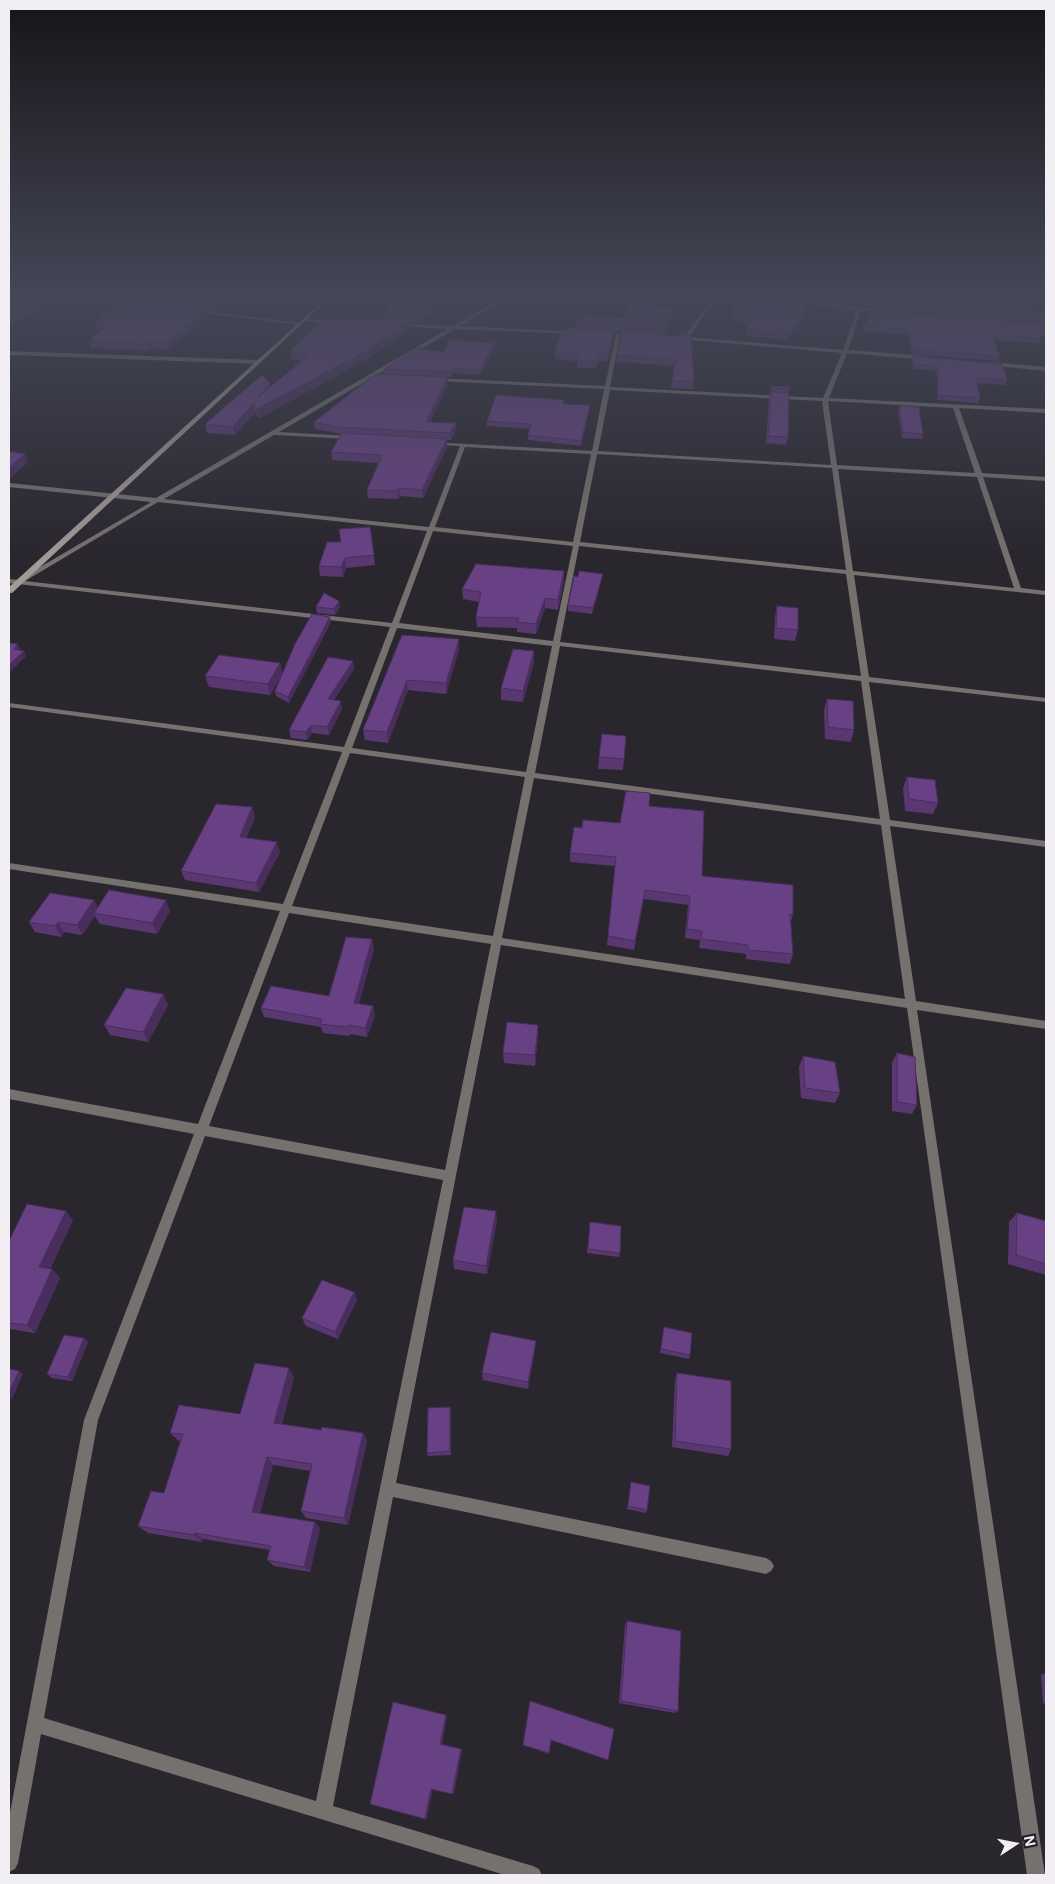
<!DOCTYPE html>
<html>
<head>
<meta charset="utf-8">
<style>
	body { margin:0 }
	#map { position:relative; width:1055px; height:1884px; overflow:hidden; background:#2a262e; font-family:Inter,sans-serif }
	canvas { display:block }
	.frame { position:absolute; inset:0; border:10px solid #f1eef4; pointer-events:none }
	.north { position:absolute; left:990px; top:1819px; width:50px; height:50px; -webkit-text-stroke:4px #211d24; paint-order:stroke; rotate:79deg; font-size:14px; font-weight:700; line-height:20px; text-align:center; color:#f1eef4 }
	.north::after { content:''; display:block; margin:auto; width:18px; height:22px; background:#f1eef4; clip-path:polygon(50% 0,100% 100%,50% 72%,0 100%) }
</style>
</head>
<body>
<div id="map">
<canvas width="1055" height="1884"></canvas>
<div class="frame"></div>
<div class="north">N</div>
</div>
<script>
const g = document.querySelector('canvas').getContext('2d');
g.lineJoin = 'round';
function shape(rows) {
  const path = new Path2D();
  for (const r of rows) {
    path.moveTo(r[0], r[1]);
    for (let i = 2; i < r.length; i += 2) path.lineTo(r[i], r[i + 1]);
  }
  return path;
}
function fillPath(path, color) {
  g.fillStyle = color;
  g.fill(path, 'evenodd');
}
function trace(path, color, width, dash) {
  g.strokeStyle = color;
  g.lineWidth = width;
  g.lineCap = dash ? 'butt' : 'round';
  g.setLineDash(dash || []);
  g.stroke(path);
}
fillPath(shape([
	[505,296,510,296,460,326,577,332,579,333,577,334,455,329,279,432,351,436,354,438,353,439,274,435,164,499,429,527,460,446,433,445,431,444,431,442,592,451,604,389,436,381,434,380,434,378,605,386,616,335,618,334,620,335,610,387,823,398,842,353,677,339,677,337,684,337,712,298,677,297,675,296,746,297,744,298,717,298,689,337,843,350,857,310,793,302,795,300,890,311,888,313,861,310,848,350,926,356,929,358,926,360,847,353,829,398,1046,409,1046,413,959,408,982,473,1046,477,1046,481,983,477,1021,588,1046,591,1046,595,854,575,869,677,1046,698,1046,702,869,682,890,820,1046,841,1046,847,890,826,916,1001,1046,1021,1046,1029,917,1010,1045,1875,1027,1875,907,1008,501,945,396,1483,766,1558,771,1561,774,1566,771,1571,766,1574,393,1497,333,1806,533,1866,539,1869,542,1875,505,1875,41,1734,18,1863,15,1869,9,1872,9,1818,84,1420,194,1134,9,1099,9,1089,198,1124,280,911,9,869,9,863,283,904,342,752,9,707,9,703,344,747,390,627,9,583,9,579,18,580,151,502,9,487,9,483,156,498,448,329,399,326,397,324,453,326,505,296],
	[610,390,822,401,831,465,598,451,610,390],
	[828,401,953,408,975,473,837,465,828,401],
	[465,447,591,454,573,542,435,527,465,447],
	[597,454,832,468,846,570,580,542,597,454],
	[838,469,977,477,1014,588,853,571,838,469],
	[158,502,427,531,392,623,25,581,158,502],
	[433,531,573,546,553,641,399,623,433,531],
	[579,546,846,574,861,676,560,642,579,546],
	[397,628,552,646,526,772,352,748,397,628],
	[560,646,861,681,880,819,535,773,560,646],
	[350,753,525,777,493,936,292,906,350,753],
	[534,778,881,825,905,999,502,938,534,778],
	[289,913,491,944,445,1170,209,1126,289,913],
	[205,1136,443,1180,316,1801,44,1718,98,1420,205,1136],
	[196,310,300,323,302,324,300,325,194,312,196,310],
	[304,319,334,321,336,322,334,323,302,321,304,319],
	[9,351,259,360,262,362,259,364,9,355,9,351],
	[990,362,1046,367,1046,371,988,365,990,362]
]), '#76716f');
fillPath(shape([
	[328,296,332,296,12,593,9,593,9,587,328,296]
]), '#a39a97');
fillPath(shape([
	[9,296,73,296,59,305,48,304,9,326],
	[156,296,231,296,214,310,207,309,209,315,167,350,151,348,149,351,91,348,89,341,101,330,96,330,94,323,132,302,172,303],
	[399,296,456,296,452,298,439,297,431,314,419,322,411,322,411,328,371,357,259,418,255,412,235,435,207,433,205,424,270,383,271,386,301,361,291,359,290,351,376,320,383,319,382,316],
	[776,296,857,296,855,301,814,296,811,301],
	[986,298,1031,311,1046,312,1046,323,878,309,879,304,933,302,985,305,985,302],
	[729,300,808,306,790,337,787,336,786,340,746,336,748,325,733,318,733,305,729,305],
	[673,314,665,333,663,333,662,335,694,382,693,389,671,388,674,366,617,362,617,355,622,331,613,331,613,338,608,361,598,361,596,368,577,368,577,361,555,359,555,351,576,328,576,323,625,318],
	[1046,324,1046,337,1040,336,1041,339,1039,343,994,340,999,356,998,361,911,354,908,334,863,331,864,326],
	[494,348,480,375,453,373,451,377,384,374,384,369,443,352],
	[913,356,1007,380,1005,385,977,383,980,398,978,403,937,400,937,371,913,369,912,361],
	[448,377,448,384,430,422,456,423,456,430,451,440,447,440,447,447,423,498,400,496,398,499,368,498,367,490,379,463,332,460,331,452,342,434,315,429,314,422],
	[771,386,789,389,788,393,788,437,786,445,766,443,769,400],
	[564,400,564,404,589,410,581,446,528,440,528,435,530,429,487,426,487,421],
	[899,405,923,434,922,439,902,438,898,410],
	[370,527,375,565,346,568,343,577,320,576,319,566],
	[564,571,564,581,558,610,545,608,536,634,517,632,517,628,477,627,476,617,479,602,463,599,462,589],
	[578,577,602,579,592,614,568,611,568,605],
	[339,601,340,607,335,615,317,613,316,607],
	[777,606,798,630,795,641,774,639,775,617],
	[331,622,289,703,276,696,275,691,280,678,270,695,209,687,205,676,280,663,282,673],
	[402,635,459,649,446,694,408,690,388,743,365,740,363,730],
	[353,661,354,669,334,700,342,709,329,735,312,733,307,740,291,738,289,730],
	[534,662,523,702,501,700,501,688],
	[827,699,854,730,851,742,825,739,824,710],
	[626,736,623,770,598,769,599,757],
	[907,777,938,803,933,814,905,811,903,788],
	[649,806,702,876,793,914,791,922,793,954,790,964,746,959,746,954,699,948,700,940,685,938,688,905,644,899,634,950,607,945,615,866,570,862,570,853,582,828,620,823],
	[252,807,255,817,246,838,280,852,259,892,185,880,181,871],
	[94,900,98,908,170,911,157,934,100,924,95,916,82,935,64,932,61,937,35,932,29,922],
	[372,939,374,949,359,1003,375,1015,367,1037,350,1034,350,1036,323,1033,321,1027,264,1017,261,1008,329,996],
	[163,994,168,1005,148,1042,110,1035,104,1025],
	[538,1035,535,1066,504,1063,503,1053],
	[897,1053,917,1105,912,1114,892,1111,892,1063],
	[803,1056,840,1093,835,1103,801,1098,799,1067],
	[1017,1213,1046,1221,1046,1275,1008,1264,1009,1222],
	[73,1220,50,1269,52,1269,60,1278,35,1333,9,1329,9,1241],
	[497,1220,487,1274,454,1269,453,1260],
	[590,1222,620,1253,619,1257,587,1253],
	[354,1292,357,1300,338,1339,306,1326,302,1318],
	[664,1327,690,1355,689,1359,660,1353],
	[84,1338,88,1342,72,1381,52,1378,47,1374],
	[535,1349,528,1389,483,1380,482,1373],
	[677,1373,731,1449,728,1456,672,1447,675,1380],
	[294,1377,282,1424,321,1430,363,1433,367,1441,348,1525,306,1518,301,1511,311,1471,273,1465,260,1513,320,1528,310,1572,274,1566,267,1560,270,1550,203,1539,202,1542,148,1533,138,1526,164,1493,180,1441,179,1441,170,1433,240,1414],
	[450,1407,451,1411,451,1455,428,1456,427,1453],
	[631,1482,647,1510,646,1513,627,1509],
	[627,1621,678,1711,675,1713,619,1703,625,1625],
	[1046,1673,1046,1704,1043,1703,1041,1675],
	[530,1701,608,1760,551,1740,549,1754,523,1745]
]), '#593872');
fillPath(shape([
	[62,296,73,296,59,305,57,299],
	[223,296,231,296,214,310,213,304],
	[438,296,439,296,439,297,431,314,419,322,419,318],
	[47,298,48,304,9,326,9,319],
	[809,302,808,306,790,337,791,332],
	[207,308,209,315,167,350,166,343],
	[673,308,673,314,665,333,665,327],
	[411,320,411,328,371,357,259,418,257,409],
	[613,330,613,338,608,361,609,353],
	[149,341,151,348,149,351,147,344],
	[494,343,494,348,480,375,480,370],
	[599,353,598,361,596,368,597,360],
	[448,377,448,384,427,429,426,422],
	[270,383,272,392,258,397],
	[253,403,255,412,235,435,233,427],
	[590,405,589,410,581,446,581,441],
	[456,423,456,430,451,440,450,433],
	[447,439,447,447,423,498,422,490],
	[25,454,28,462,9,480,9,468],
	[399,488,400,496,398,499,397,491],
	[345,558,346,568,343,577,341,567],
	[564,571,564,581,558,610,558,600],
	[603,574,602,579,592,614,593,608],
	[545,598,545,608,536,634,536,624],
	[339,601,340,607,335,615,334,609],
	[330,617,331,622,289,703,288,697],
	[459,639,459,649,446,694,446,683],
	[18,644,21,650,14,649],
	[24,651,26,656,9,673,9,665],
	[534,651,534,662,523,702,523,691],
	[353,661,354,669,329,707,328,699],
	[280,663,282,674,270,695,268,684],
	[407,680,408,690,388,743,387,732],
	[341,701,342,709,329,735,327,727],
	[311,725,312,733,307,740,306,732],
	[252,807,255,817,243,846,240,837],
	[277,842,280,852,259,892,256,883],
	[645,890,644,899,634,950,635,941],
	[94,900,99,910,94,913,95,916,82,935,77,925],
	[166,900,170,911,157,934,152,923],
	[58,922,64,932,61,937,55,926],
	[372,939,374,949,356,1012,354,1003],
	[163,994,168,1005,148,1042,143,1032],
	[373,1006,375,1015,367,1037,365,1028],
	[538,1025,538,1035,535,1066,535,1055],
	[66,1211,73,1220,47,1276,39,1267],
	[496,1211,497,1220,487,1274,486,1266],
	[52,1269,60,1278,35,1333,27,1325],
	[354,1292,357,1300,338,1339,335,1332],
	[84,1338,88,1342,72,1381,68,1377],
	[536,1341,535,1349,528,1389,528,1382],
	[289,1368,294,1377,280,1431,274,1423],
	[19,1371,23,1374,12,1399,9,1397,9,1392],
	[450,1407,451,1411,451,1455,450,1451],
	[363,1433,367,1441,348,1525,344,1518],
	[267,1457,273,1465,259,1518,252,1512],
	[315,1522,320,1528,310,1572,304,1567],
	[195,1533,203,1539,202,1542,194,1535],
	[446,1715,447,1717,442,1745,440,1744],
	[461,1749,462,1750,454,1794,452,1794],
	[431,1789,433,1789,427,1818,425,1819]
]), '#492e5d');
const building = shape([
	[9,296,62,296,57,299,47,298,9,319,9,296],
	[141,296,155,296,170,303,207,308,166,343,149,341,147,344,89,341,107,324,94,323,122,301,132,302,141,296],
	[167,296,223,296,213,304,172,298,167,296],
	[399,296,438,296,431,309,419,318,382,316,399,296],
	[731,296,772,296,809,302,791,332,787,331,787,335,746,331,750,320,734,313,734,300,729,300,731,296],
	[885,296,935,296,933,302,988,305,986,298,1029,301,1031,311,1046,312,1046,318,879,304,885,296],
	[627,302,673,308,665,327,576,323,584,316,625,318,627,302],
	[875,310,1046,324,1046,332,1038,331,1041,339,993,335,999,356,912,349,909,329,864,326,875,310],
	[323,319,376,320,378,319,411,320,370,349,257,409,253,403,233,427,205,424,262,375,270,383,258,397,310,354,290,351,323,319],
	[569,328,613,330,609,353,599,353,597,360,577,360,579,353,555,351,561,334,569,328],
	[622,331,663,333,662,335,680,336,681,334,691,335,694,382,672,381,676,359,617,355,622,331],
	[450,340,494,343,480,370,453,368,451,372,384,369,418,348,443,352,450,340],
	[913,356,1002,364,1007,380,976,378,980,398,938,395,938,366,915,364,913,356],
	[375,374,448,377,426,422,456,423,450,433,336,427,314,422,375,374],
	[771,386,789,387,789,389,771,388,771,386],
	[771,392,789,393,788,437,768,436,771,392],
	[496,395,564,400,563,404,590,405,581,441,528,435,531,424,487,421,496,395],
	[899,405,919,407,923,434,903,432,899,405],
	[342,433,447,439,422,490,399,488,397,491,367,490,382,455,331,452,342,433],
	[9,451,25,454,9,468,9,451],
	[370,527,374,555,345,558,341,567,319,566,327,542,341,542,339,529,370,527],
	[476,564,564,571,558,600,545,598,536,624,517,622,519,618,476,617,481,592,462,589,476,564],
	[579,571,603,574,593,608,568,605,574,576,578,577,579,571],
	[324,593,339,601,334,609,316,607,324,593],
	[777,606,798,608,798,630,776,628,777,606],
	[312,614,330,617,288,697,275,691,295,644,312,614],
	[402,635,459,639,446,683,407,680,387,732,363,730,402,635],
	[9,643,18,644,14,649,24,651,9,665,9,643],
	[513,649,534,651,523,691,501,688,513,649],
	[219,655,280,663,268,684,205,676,219,655],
	[328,657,353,661,328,699,341,701,327,727,311,725,306,732,289,730,328,657],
	[827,699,853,701,854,730,828,727,827,699],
	[602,734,626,736,624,759,599,757,602,734],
	[907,777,935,780,938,803,909,799,907,777],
	[626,791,650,793,649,806,704,811,702,876,793,885,793,914,790,914,793,954,748,950,748,945,701,939,702,931,687,929,690,896,645,890,635,941,608,936,616,857,570,853,574,827,582,828,583,820,620,823,626,791],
	[216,804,252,807,240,837,277,842,256,883,181,871,216,804],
	[109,890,166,900,152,923,94,913,109,890],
	[50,893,94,900,77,925,58,922,55,926,29,922,50,893],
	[346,937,372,939,354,1003,373,1006,365,1028,348,1025,348,1027,320,1024,322,1019,261,1008,271,986,329,996,346,937],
	[126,988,163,994,143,1032,104,1025,126,988],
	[507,1022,538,1025,535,1055,503,1053,507,1022],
	[897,1053,915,1057,917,1105,897,1102,897,1053],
	[803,1056,835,1062,840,1093,805,1088,803,1056],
	[27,1204,66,1211,39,1267,52,1269,27,1325,9,1323,9,1241,27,1204],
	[464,1207,496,1211,486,1266,453,1260,464,1207],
	[1017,1213,1046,1221,1046,1264,1016,1255,1017,1213],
	[590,1222,621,1226,620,1253,588,1249,590,1222],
	[322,1280,354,1292,335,1332,302,1318,322,1280],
	[664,1327,692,1333,690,1355,661,1349,664,1327],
	[491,1332,536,1341,528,1382,482,1373,491,1332],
	[64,1335,84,1338,68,1377,47,1374,64,1335],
	[255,1363,289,1368,274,1423,321,1430,322,1427,363,1433,344,1518,301,1511,312,1464,267,1457,252,1512,315,1522,304,1567,267,1560,271,1546,195,1533,194,1535,138,1526,151,1491,164,1493,183,1434,170,1433,179,1405,240,1414,255,1363],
	[9,1369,19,1371,9,1392,9,1369],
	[677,1373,731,1381,731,1449,675,1441,677,1373],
	[450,1407,450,1451,427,1453,428,1408,450,1407],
	[631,1482,650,1486,647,1510,628,1506,631,1482],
	[627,1621,681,1631,678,1711,621,1701,627,1621],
	[530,1701,614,1729,608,1760,551,1740,549,1753,523,1745,530,1701],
	[393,1702,446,1715,440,1744,461,1749,452,1794,431,1789,425,1819,370,1804,393,1702]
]);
fillPath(building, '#684185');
trace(building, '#492e5d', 1);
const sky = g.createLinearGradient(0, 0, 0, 560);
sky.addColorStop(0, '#171519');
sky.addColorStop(0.53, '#444757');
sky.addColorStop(1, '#44475700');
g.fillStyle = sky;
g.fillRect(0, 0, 1055, 560);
</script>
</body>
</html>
